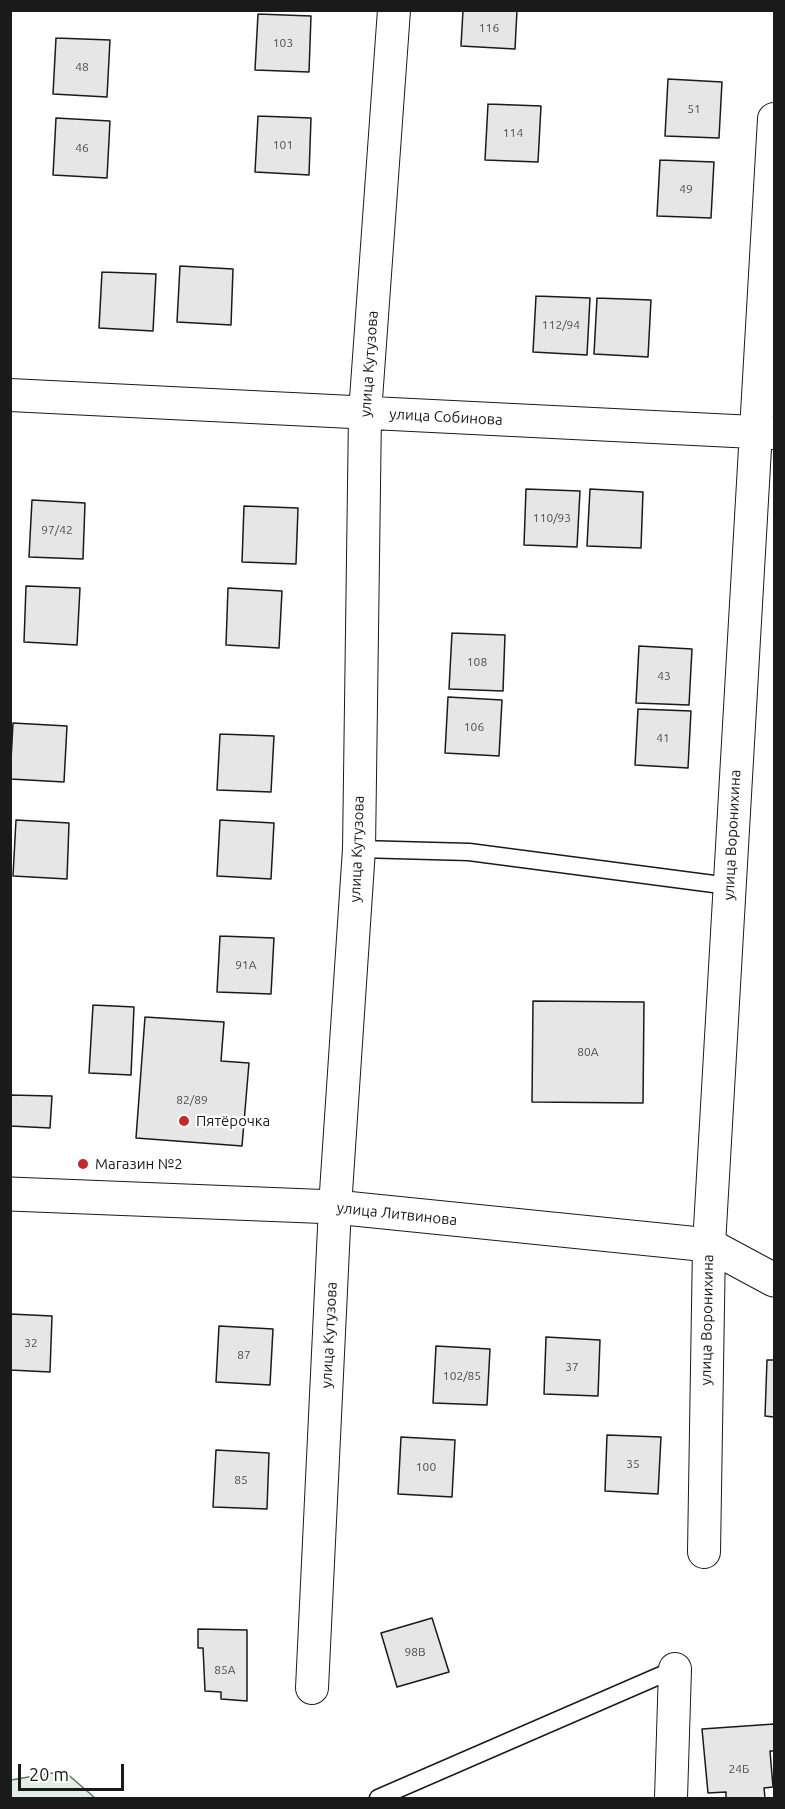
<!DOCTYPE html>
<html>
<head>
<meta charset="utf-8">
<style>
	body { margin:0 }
	#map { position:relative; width:785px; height:1809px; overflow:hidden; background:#fff; font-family:Ubuntu,sans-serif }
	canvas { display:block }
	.frame { position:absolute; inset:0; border:12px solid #1a1a1a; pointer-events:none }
	.scale { position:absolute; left:18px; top:1764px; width:106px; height:27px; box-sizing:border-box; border:3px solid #1a1a1a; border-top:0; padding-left:8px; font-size:18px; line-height:21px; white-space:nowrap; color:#1a1a1a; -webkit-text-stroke:4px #fff; paint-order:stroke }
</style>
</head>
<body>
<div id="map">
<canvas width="785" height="1809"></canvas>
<div class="frame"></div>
<div class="scale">20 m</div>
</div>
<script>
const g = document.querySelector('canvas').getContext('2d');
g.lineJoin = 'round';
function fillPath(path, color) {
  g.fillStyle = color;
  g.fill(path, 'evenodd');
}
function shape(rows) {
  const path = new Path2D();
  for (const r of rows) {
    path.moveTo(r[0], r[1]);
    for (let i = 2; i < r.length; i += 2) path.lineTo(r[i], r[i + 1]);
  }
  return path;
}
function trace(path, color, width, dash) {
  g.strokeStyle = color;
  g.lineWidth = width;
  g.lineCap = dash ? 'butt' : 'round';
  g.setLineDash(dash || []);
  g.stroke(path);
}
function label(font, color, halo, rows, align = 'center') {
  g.font = font + ' Ubuntu,sans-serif';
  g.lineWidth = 4.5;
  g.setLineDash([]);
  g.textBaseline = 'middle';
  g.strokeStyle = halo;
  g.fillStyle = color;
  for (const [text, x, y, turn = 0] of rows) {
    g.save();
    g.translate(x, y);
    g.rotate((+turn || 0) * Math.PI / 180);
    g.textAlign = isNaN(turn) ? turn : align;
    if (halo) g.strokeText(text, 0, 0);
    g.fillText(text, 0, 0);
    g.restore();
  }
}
const green = shape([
	[64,1771,95,1798,11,1798,11,1780,64,1771]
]);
fillPath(green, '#e0efe3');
trace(green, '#6a6a6a', 1.5);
const building = shape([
	[463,10,517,10,515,49,461,46,463,10],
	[258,14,311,16,309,72,255,70,258,14],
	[56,38,110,40,107,97,53,94,56,38],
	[668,79,722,82,719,138,665,136,668,79],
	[488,104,541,106,538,162,485,160,488,104],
	[258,116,311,118,309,175,255,172,258,116],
	[56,118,110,121,107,178,53,175,56,118],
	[660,160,714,162,711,218,657,216,660,160],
	[180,266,233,269,231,325,177,322,180,266],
	[102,272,156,274,153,331,99,328,102,272],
	[536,296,590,298,587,355,533,352,536,296],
	[597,298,651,300,648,357,594,354,597,298],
	[526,489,580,491,577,547,524,545,526,489],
	[590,489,643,492,641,548,587,546,590,489],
	[32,500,85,503,83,559,29,557,32,500],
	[244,506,298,508,296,564,242,562,244,506],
	[26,586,80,588,77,645,24,642,26,586],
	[228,588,282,591,279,648,226,645,228,588],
	[452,633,505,635,503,691,449,689,452,633],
	[639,646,692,649,689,705,636,703,639,646],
	[448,697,502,700,499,756,445,753,448,697],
	[638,709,691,711,688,768,635,765,638,709],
	[13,723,67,726,64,782,10,779,13,723],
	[220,734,274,736,271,792,217,790,220,734],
	[16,820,69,823,67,879,13,876,16,820],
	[220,820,274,823,271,879,217,876,220,820],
	[220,936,274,938,271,994,217,992,220,936],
	[533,1001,644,1002,643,1103,532,1102,533,1001],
	[93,1005,134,1007,131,1075,89,1073,93,1005],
	[145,1017,224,1022,221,1061,249,1063,242,1146,136,1138,145,1017],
	[10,1095,52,1096,50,1128,10,1126,10,1095],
	[10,1314,52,1316,50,1372,10,1370,10,1314],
	[219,1326,273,1329,270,1385,216,1382,219,1326],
	[546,1337,600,1340,598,1396,544,1394,546,1337],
	[436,1346,490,1349,487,1405,433,1403,436,1346],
	[767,1360,774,1360,774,1417,765,1416,767,1360],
	[607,1435,661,1437,658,1494,605,1491,607,1435],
	[401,1437,455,1440,452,1497,398,1494,401,1437],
	[216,1450,269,1453,267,1509,213,1507,216,1450],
	[432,1618,449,1672,397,1687,381,1633,432,1618],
	[198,1629,247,1630,247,1701,221,1699,221,1692,205,1691,203,1648,198,1648,198,1629],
	[774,1724,774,1751,770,1751,773,1787,764,1788,765,1798,726,1798,726,1792,708,1793,702,1729,774,1724]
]);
fillPath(building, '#e6e6e6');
trace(building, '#1a1a1a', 1.5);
const service = shape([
	[359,849,469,852,729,886],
	[378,1798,675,1669]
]);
const minor = shape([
	[10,395,774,433],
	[704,1552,709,1245,774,119],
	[312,1688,335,1207,359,849,365,413,394,10],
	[671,1798,675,1669]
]);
const tertiary = shape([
	[10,1194,335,1207,709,1245,774,1280]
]);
trace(service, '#1a1a1a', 19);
trace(minor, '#1a1a1a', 34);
trace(tertiary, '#1a1a1a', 35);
trace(service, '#fff', 16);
trace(minor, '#fff', 32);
trace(tertiary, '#fff', 33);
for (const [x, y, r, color] of [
	[184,1121,6,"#c62828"],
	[83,1164,6,"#c62828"]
]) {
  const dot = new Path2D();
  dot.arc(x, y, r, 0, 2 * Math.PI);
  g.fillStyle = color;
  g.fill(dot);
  trace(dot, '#fff', 2);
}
label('12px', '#4d4d4d', null, [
	["116",489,28],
	["103",283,43],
	["48",82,67],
	["51",694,109],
	["114",513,133],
	["101",283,145],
	["46",82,148],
	["49",686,189],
	["112/94",561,325],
	["110/93",552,518],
	["97/42",57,530],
	["108",477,662],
	["43",664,676],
	["106",474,727],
	["41",663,738],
	["91А",246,965],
	["80А",588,1052],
	["82/89",192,1100],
	["32",31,1343],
	["87",244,1355],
	["37",572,1367],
	["102/85",462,1376],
	["35",633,1464],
	["100",426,1467],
	["85",241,1480],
	["98В",415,1652],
	["85А",225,1670],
	["24Б",739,1769]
]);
label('15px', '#1a1a1a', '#fff', [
	["улица Кутузова",369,364,-86],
	["улица Собинова",446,417,3],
	["улица Воронихина",732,835,-87],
	["улица Кутузова",357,849,-88],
	["улица Литвинова",397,1214,6],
	["улица Воронихина",707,1320,-89],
	["улица Кутузова",329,1335,-87]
]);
label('15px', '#1a1a1a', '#fff', [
	["Пятёрочка",196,1121],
	["Магазин №2",95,1164]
], 'left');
</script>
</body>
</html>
